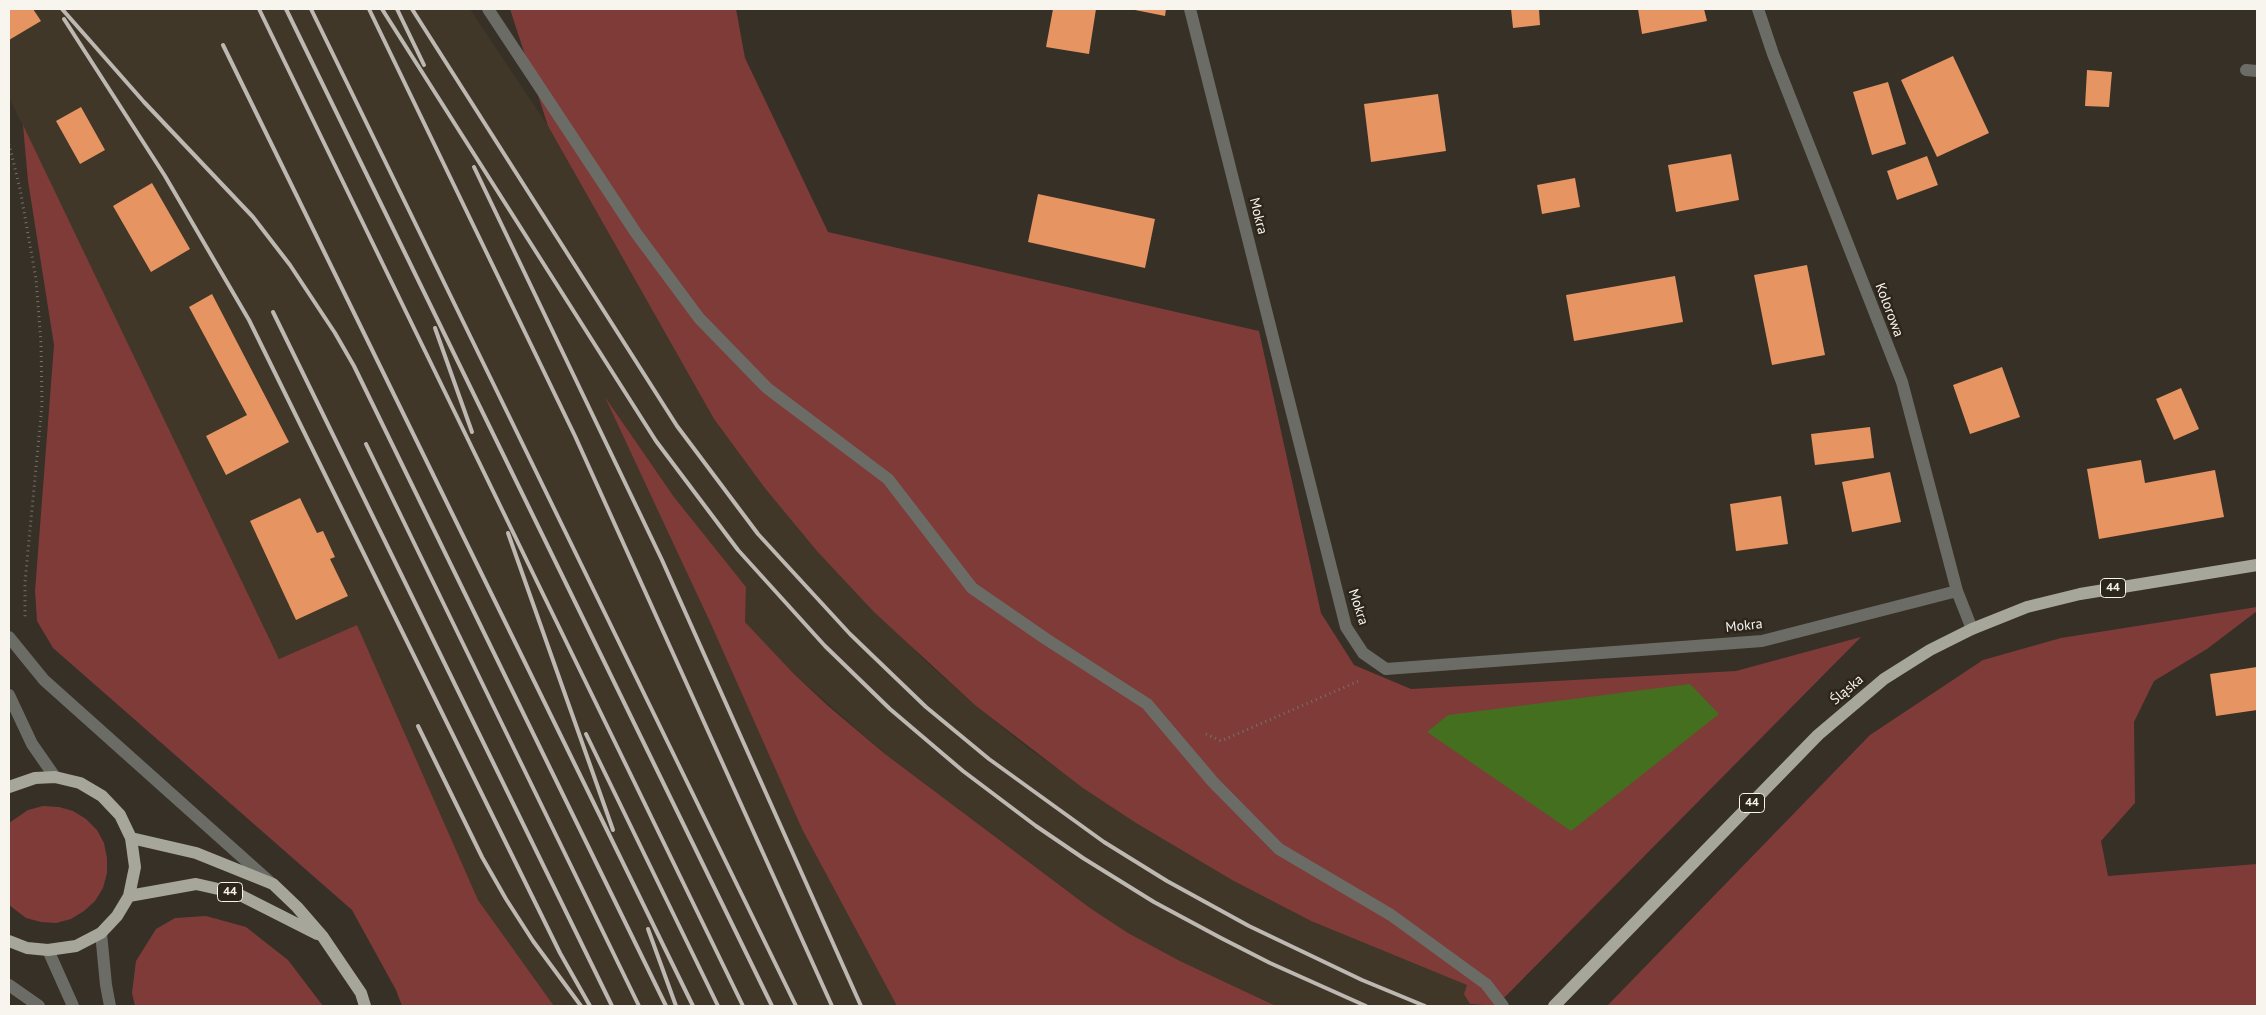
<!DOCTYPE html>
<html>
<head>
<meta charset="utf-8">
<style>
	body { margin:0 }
	#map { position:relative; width:2266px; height:1015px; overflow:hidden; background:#363027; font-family:"PT Sans",sans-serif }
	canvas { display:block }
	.frame { position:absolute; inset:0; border:10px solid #f8f4ee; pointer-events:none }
</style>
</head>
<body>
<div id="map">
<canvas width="2266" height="1015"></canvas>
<div class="frame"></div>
</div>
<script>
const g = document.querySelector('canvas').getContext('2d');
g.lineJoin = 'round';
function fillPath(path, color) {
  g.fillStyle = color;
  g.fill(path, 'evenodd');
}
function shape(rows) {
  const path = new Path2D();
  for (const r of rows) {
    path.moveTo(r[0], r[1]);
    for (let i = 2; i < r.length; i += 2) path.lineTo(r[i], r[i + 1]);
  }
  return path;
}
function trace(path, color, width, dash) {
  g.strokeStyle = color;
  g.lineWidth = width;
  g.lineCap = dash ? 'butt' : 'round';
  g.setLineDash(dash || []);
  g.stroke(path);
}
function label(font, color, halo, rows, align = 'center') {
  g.font = font + ' "PT Sans",sans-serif';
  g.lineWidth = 5;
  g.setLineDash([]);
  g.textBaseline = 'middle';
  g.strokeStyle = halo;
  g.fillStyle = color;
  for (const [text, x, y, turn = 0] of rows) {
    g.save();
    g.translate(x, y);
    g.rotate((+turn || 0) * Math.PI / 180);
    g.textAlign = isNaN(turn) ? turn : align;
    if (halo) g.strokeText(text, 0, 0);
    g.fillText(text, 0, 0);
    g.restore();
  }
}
fillPath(shape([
	[9,9,470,9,548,126,714,419,764,487,923,659,976,706,1028,748,1136,823,1232,880,1311,921,1468,985,1470,1004,1475,1006,1276,1006,1180,961,1128,933,1090,908,885,754,793,673,745,622,746,587,674,497,608,401,710,622,802,829,897,1006,554,1006,478,900,357,625,279,659,9,97]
]), '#413729');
fillPath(shape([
	[510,9,736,9,745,58,828,232,1259,331,1321,613,1354,665,1411,689,1736,671,1861,637,1496,1006,1470,1004,1464,994,1467,985,1311,921,1232,880,1136,823,1083,788,976,706,874,612,817,551,764,487,714,419,548,126],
	[23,125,279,659,357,625,478,900,554,1006,402,1006,396,990,352,910,53,648,37,621,35,591,54,345,28,181],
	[605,397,674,497,746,587,745,622,793,673,827,705,885,754,1090,908,1128,933,1180,961,1276,1006,897,1006,802,829,710,622],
	[2257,607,2257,611,2207,649,2154,681,2134,722,2135,803,2101,841,2108,876,2257,864,2257,1006,1607,1006,1870,735,1983,660,2061,638],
	[43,806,59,807,73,811,86,819,97,830,104,843,107,858,107,873,103,888,95,901,84,911,71,919,56,923,41,922,26,918,9,905,9,823,28,810],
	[206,916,246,927,288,960,323,1006,135,1006,132,993,136,961,156,929,175,918]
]), '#7f3b38');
fillPath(shape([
	[1690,684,1719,714,1571,831,1427,732,1448,715]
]), '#436f1f');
fillPath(shape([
	[9,9,33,9,41,21,9,40],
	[1053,9,1096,9,1089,54,1046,47],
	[1130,9,1166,9,1165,16],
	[1511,9,1539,9,1540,25,1513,28],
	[1638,9,1704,9,1707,21,1642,34],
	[1953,56,1989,133,1937,157,1901,80],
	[2087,70,2112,72,2109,107,2085,106],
	[1888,82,1906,144,1872,155,1853,92],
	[1438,94,1446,151,1371,162,1364,104],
	[81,107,105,150,80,164,56,121],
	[1731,154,1739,200,1676,212,1668,165],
	[1927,156,1938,185,1897,200,1887,171],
	[1575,178,1580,207,1542,214,1537,185],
	[152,183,190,249,151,272,113,206],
	[1038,194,1155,219,1145,268,1028,242],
	[1807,265,1825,355,1772,365,1754,275],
	[1675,276,1683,322,1574,341,1566,295],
	[212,294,289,442,226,475,206,436,247,415,189,307],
	[2002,367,2020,417,1970,434,1953,385],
	[2181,388,2199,429,2174,440,2156,399],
	[1870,427,1874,458,1815,465,1811,434],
	[2141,460,2145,483,2215,470,2224,517,2099,539,2087,469],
	[1890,472,1901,522,1852,532,1842,482],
	[1781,496,1788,544,1736,551,1730,504],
	[300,498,317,533,323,531,335,557,330,559,348,596,296,620,250,521],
	[2257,667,2257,710,2216,716,2210,674]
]), '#e69461');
trace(shape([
	[9,144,20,189,36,279,41,343,42,405,25,582,25,617],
	[1206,734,1221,741,1361,680]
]), '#77726a', 3, [1, 4]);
trace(shape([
	[488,9,636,233,699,318,767,388,888,479,972,588,1046,639,1147,704,1213,782,1279,849,1391,915,1486,984,1503,1006],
	[2246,70,2257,71]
]), '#6c6c67', 12);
trace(shape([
	[1190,9,1346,627,1363,653,1386,669,1762,641,1957,591],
	[1758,9,1773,54,1902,382,1957,591,1972,629]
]), '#6c6c67', 12);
trace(shape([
	[9,637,44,680,271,883],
	[9,695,32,744,55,777],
	[101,933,106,985,110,1006],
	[48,950,73,1006],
	[9,985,39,1006]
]), '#6c6c67', 12);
trace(shape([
	[9,787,35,778,55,777,80,783,102,796,120,815,131,838,135,867,129,896,117,916,101,933,76,946,48,950,27,948,9,941],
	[131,838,196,853,273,884,297,907,323,937,361,993,365,1006],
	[129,896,196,884,236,893,317,934],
	[1554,1006,1818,735,1884,679,1930,650,1972,629,2027,607,2080,594,2257,565]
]), '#a6a69b', 12);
trace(shape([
	[62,9,144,102,253,217,290,265,335,333,354,366,666,1006],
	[259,9,743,1006],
	[286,9,772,1006],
	[311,9,796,1006],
	[369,9,575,436,832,1006],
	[382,9,656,441,738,550,825,646,890,709,963,771,1036,826,1083,858,1154,902,1221,938,1270,963,1366,1006],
	[397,9,424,65],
	[412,9,677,426,758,534,850,634,926,707,989,759,1104,842,1167,881,1249,926,1362,980,1425,1006],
	[64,19,165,176,249,320,560,953,590,1006],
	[223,45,693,1006],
	[474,167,662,560,861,1006],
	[273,312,612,1006],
	[435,328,472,432],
	[366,444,639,1006],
	[508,533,613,830],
	[418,726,482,857,506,899,533,941,581,1006],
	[586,734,718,1006],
	[648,929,676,1006]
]), '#bdb8b2', 4);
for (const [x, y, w] of [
	[2113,588,25],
	[1752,803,25],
	[230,892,25]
]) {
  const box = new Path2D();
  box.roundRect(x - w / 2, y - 9.5, w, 19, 4);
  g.fillStyle = '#2c261d';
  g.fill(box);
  trace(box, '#f8f4ee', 1);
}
label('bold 12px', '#f8f4ee', null, [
	["44",2113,588],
	["44",1752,803],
	["44",230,892]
]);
label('14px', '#f8f4ee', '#2c261d', [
	["Mokra",1258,216,76],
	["Kolorowa",1889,310,69],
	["Mokra",1358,607,72],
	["Mokra",1744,626,-6],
	["Śląska",1847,690,-40]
]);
</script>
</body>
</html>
